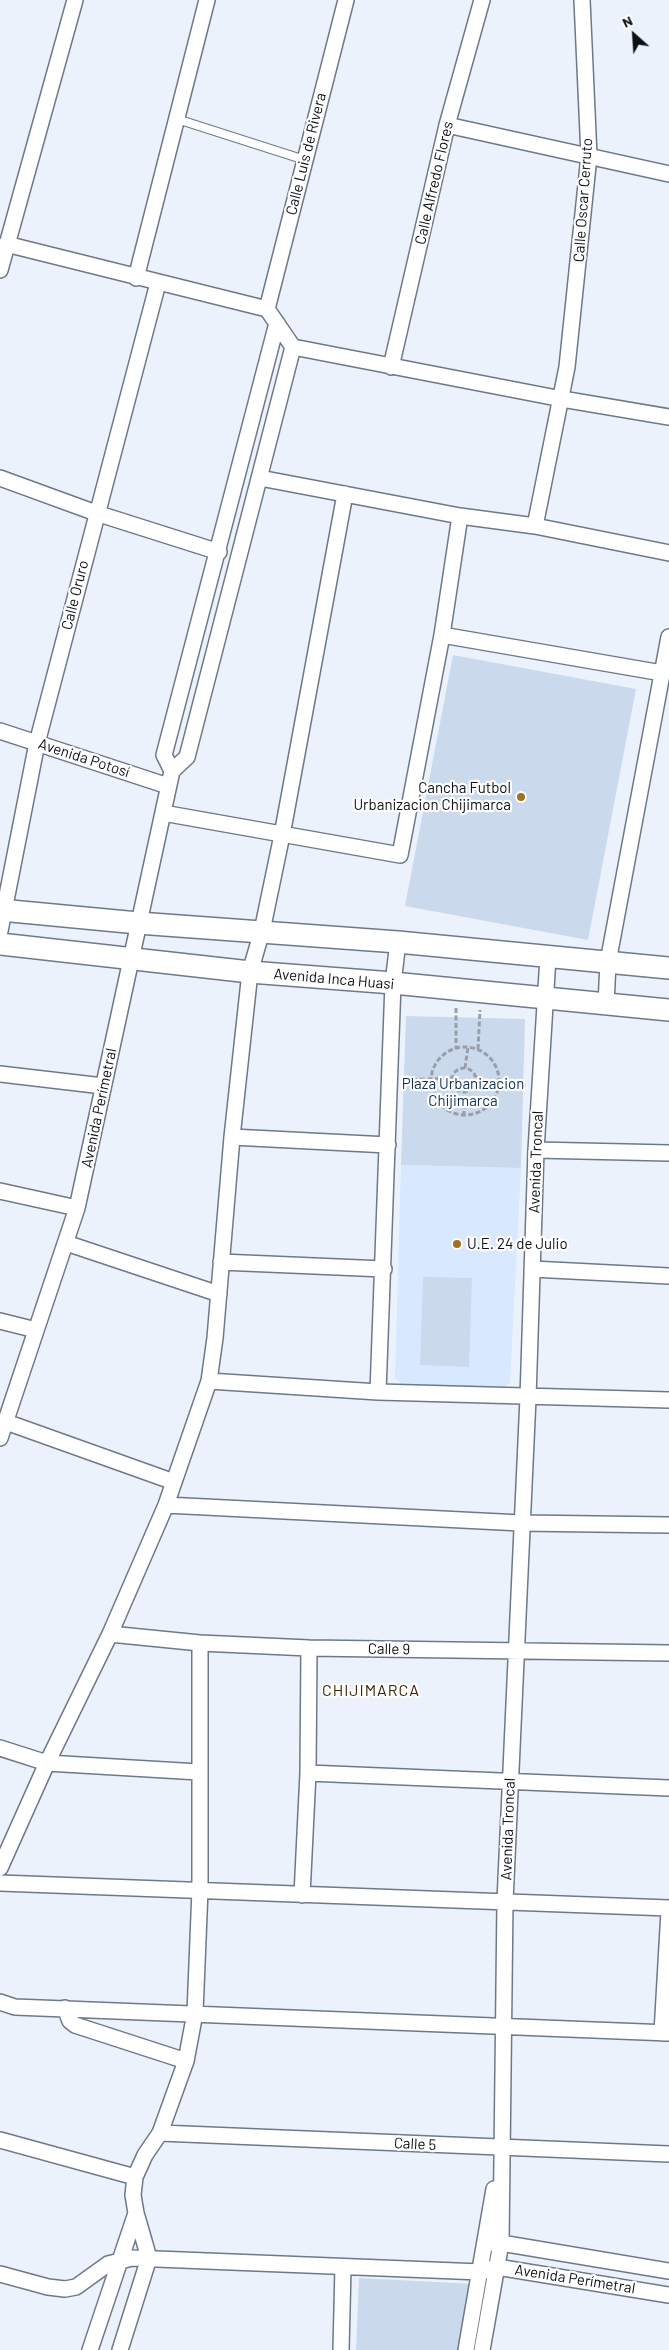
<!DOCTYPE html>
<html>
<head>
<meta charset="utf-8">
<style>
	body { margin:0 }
	#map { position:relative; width:669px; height:2350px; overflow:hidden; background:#ebf2fc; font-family:Barlow,sans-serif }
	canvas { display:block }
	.north { position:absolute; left:609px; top:10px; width:50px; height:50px; -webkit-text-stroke:4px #fff; paint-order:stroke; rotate:334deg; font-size:14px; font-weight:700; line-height:20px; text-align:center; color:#0d1116 }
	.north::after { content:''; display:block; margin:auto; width:18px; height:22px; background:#0d1116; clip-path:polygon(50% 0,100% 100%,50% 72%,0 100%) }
</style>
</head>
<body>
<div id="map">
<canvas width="669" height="2350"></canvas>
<div class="north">N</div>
</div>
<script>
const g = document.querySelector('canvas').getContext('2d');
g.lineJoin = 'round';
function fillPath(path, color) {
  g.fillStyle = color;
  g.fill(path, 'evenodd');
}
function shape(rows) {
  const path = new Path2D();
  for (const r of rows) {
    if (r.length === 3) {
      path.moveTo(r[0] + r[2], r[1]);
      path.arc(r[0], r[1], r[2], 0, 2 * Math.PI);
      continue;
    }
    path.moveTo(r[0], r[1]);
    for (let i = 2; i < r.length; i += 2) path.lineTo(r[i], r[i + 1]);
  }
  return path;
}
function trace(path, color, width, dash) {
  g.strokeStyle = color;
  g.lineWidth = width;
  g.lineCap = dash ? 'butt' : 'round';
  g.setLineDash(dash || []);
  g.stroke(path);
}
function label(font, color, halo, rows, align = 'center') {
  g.font = font + ' Barlow,sans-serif';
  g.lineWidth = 4.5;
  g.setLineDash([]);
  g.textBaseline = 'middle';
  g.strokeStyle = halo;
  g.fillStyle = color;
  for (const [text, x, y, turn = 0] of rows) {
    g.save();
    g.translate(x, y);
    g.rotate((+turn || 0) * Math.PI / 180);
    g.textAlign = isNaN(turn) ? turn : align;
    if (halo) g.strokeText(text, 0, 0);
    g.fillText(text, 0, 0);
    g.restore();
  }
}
fillPath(shape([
	[401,1165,521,1168,510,1383,502,1389,405,1386,395,1378]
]), '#d8e8ff');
fillPath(shape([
	[453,655,636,689,588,940,405,906],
	[406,1016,525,1019,521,1168,401,1165],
	[423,1277,472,1278,469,1367,420,1365],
	[359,2278,474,2284,463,2350,356,2350]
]), '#cbd9ed');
const lane = shape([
	[177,119,305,160]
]);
const street = shape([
	[447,125,669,174],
	[6,244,267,309,293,347,562,399,669,417],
	[0,270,75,0],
	[136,278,207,0],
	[267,309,346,0],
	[391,367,447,125,482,0],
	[0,478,96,513,219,552],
	[260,478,460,516,535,526,669,553],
	[535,526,567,367,589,156,582,0],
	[442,635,662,673],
	[0,731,168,786],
	[172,771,164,755,277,323],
	[172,771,187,757,293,347],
	[163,813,400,855,442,635,460,516],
	[0,931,37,743,158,283],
	[606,1005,608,962,669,637],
	[0,1074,103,1086],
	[232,1137,388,1145],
	[536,1150,669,1153],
	[0,1191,77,1208],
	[66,1243,219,1294],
	[221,1262,384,1269],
	[532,1269,669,1276],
	[0,1321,36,1330],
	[209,1381,378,1392,669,1400],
	[378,1392,393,983,398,942],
	[6,1422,174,1482],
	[0,1438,77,1208,172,771],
	[166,1505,521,1523,669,1525],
	[110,1634,200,1643,309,1648,669,1653],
	[0,1748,47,1763,199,1772],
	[308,1773,669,1788],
	[0,1868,47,1763,110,1634,166,1505,209,1381,215,1338,232,1137,250,972,262,931,282,835,345,494],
	[0,1883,669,1908],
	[302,1895,308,1773,309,1648],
	[0,2002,15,2007,669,2033],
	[65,2008,70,2021,75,2025,186,2061],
	[662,2033,669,1911],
	[160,2133,669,2154],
	[0,2140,135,2177],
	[491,2243,501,2243,669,2271],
	[0,2274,48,2287,65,2289,76,2287,108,2264,132,2258,481,2272,497,2267,669,2295],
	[90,2350,136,2213],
	[120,2350,149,2258,136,2213,133,2195,135,2177,145,2155,160,2133,186,2061,195,2013,200,1890,200,1643],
	[341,2350,343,2267],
	[466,2350,494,2189],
	[482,2350,501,2243,505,1901,528,1398,536,1150,548,957]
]);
const secondary = shape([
	[0,910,138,923,398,942,669,968],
	[0,944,250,972,393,983,669,1010]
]);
trace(lane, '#6e7987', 10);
trace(street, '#6e7987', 18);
trace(secondary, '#6e7987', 24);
trace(shape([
	[456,1008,456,1049],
	[465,1081,34],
	[478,1049,480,1010],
	[464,1080,12],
	[465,1068,468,1047],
	[405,1080,452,1078],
	[476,1082,526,1085],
	[464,1116,464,1093]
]), '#999fa7', 3, [5, 2.5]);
trace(lane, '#fff', 8);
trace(street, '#fff', 15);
trace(secondary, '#fff', 21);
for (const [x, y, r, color] of [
	[521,797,5,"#a07324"],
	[457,1244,5,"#a07324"]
]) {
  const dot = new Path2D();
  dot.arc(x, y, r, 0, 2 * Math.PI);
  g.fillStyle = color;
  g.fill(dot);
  trace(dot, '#fff', 2);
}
label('15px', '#0d1116', '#fff', [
	["Calle Luis de Rivera",306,154,-76],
	["Calle Alfredo Flores",434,183,-77],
	["Calle Oscar Cerruto",583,200,-86],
	["Calle Oruro",75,595,-76],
	["Avenida Potosí",84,758,18],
	["Avenida Inca Huasi",334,979,5],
	["Avenida Perímetral",99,1108,-78],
	["Avenida Troncal",536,1162,-88],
	["Calle 9",389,1649,1],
	["Avenida Troncal",508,1829,-88],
	["Calle 5",415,2144,3],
	["Avenida Perímetral",575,2279,9]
]);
label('15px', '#0d1116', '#fff', [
	["Cancha Futbol",511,788],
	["Urbanizacion Chijimarca",511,805],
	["U.E. 24 de Julio",467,1244,"left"]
], 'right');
label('15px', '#112e55', '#fff', [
	["Plaza Urbanizacion",463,1084],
	["Chijimarca",463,1101]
]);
g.letterSpacing = '1px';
label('16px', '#3b2600', '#fff', [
	["CHIJIMARCA",371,1691]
]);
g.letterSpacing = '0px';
</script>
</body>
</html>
